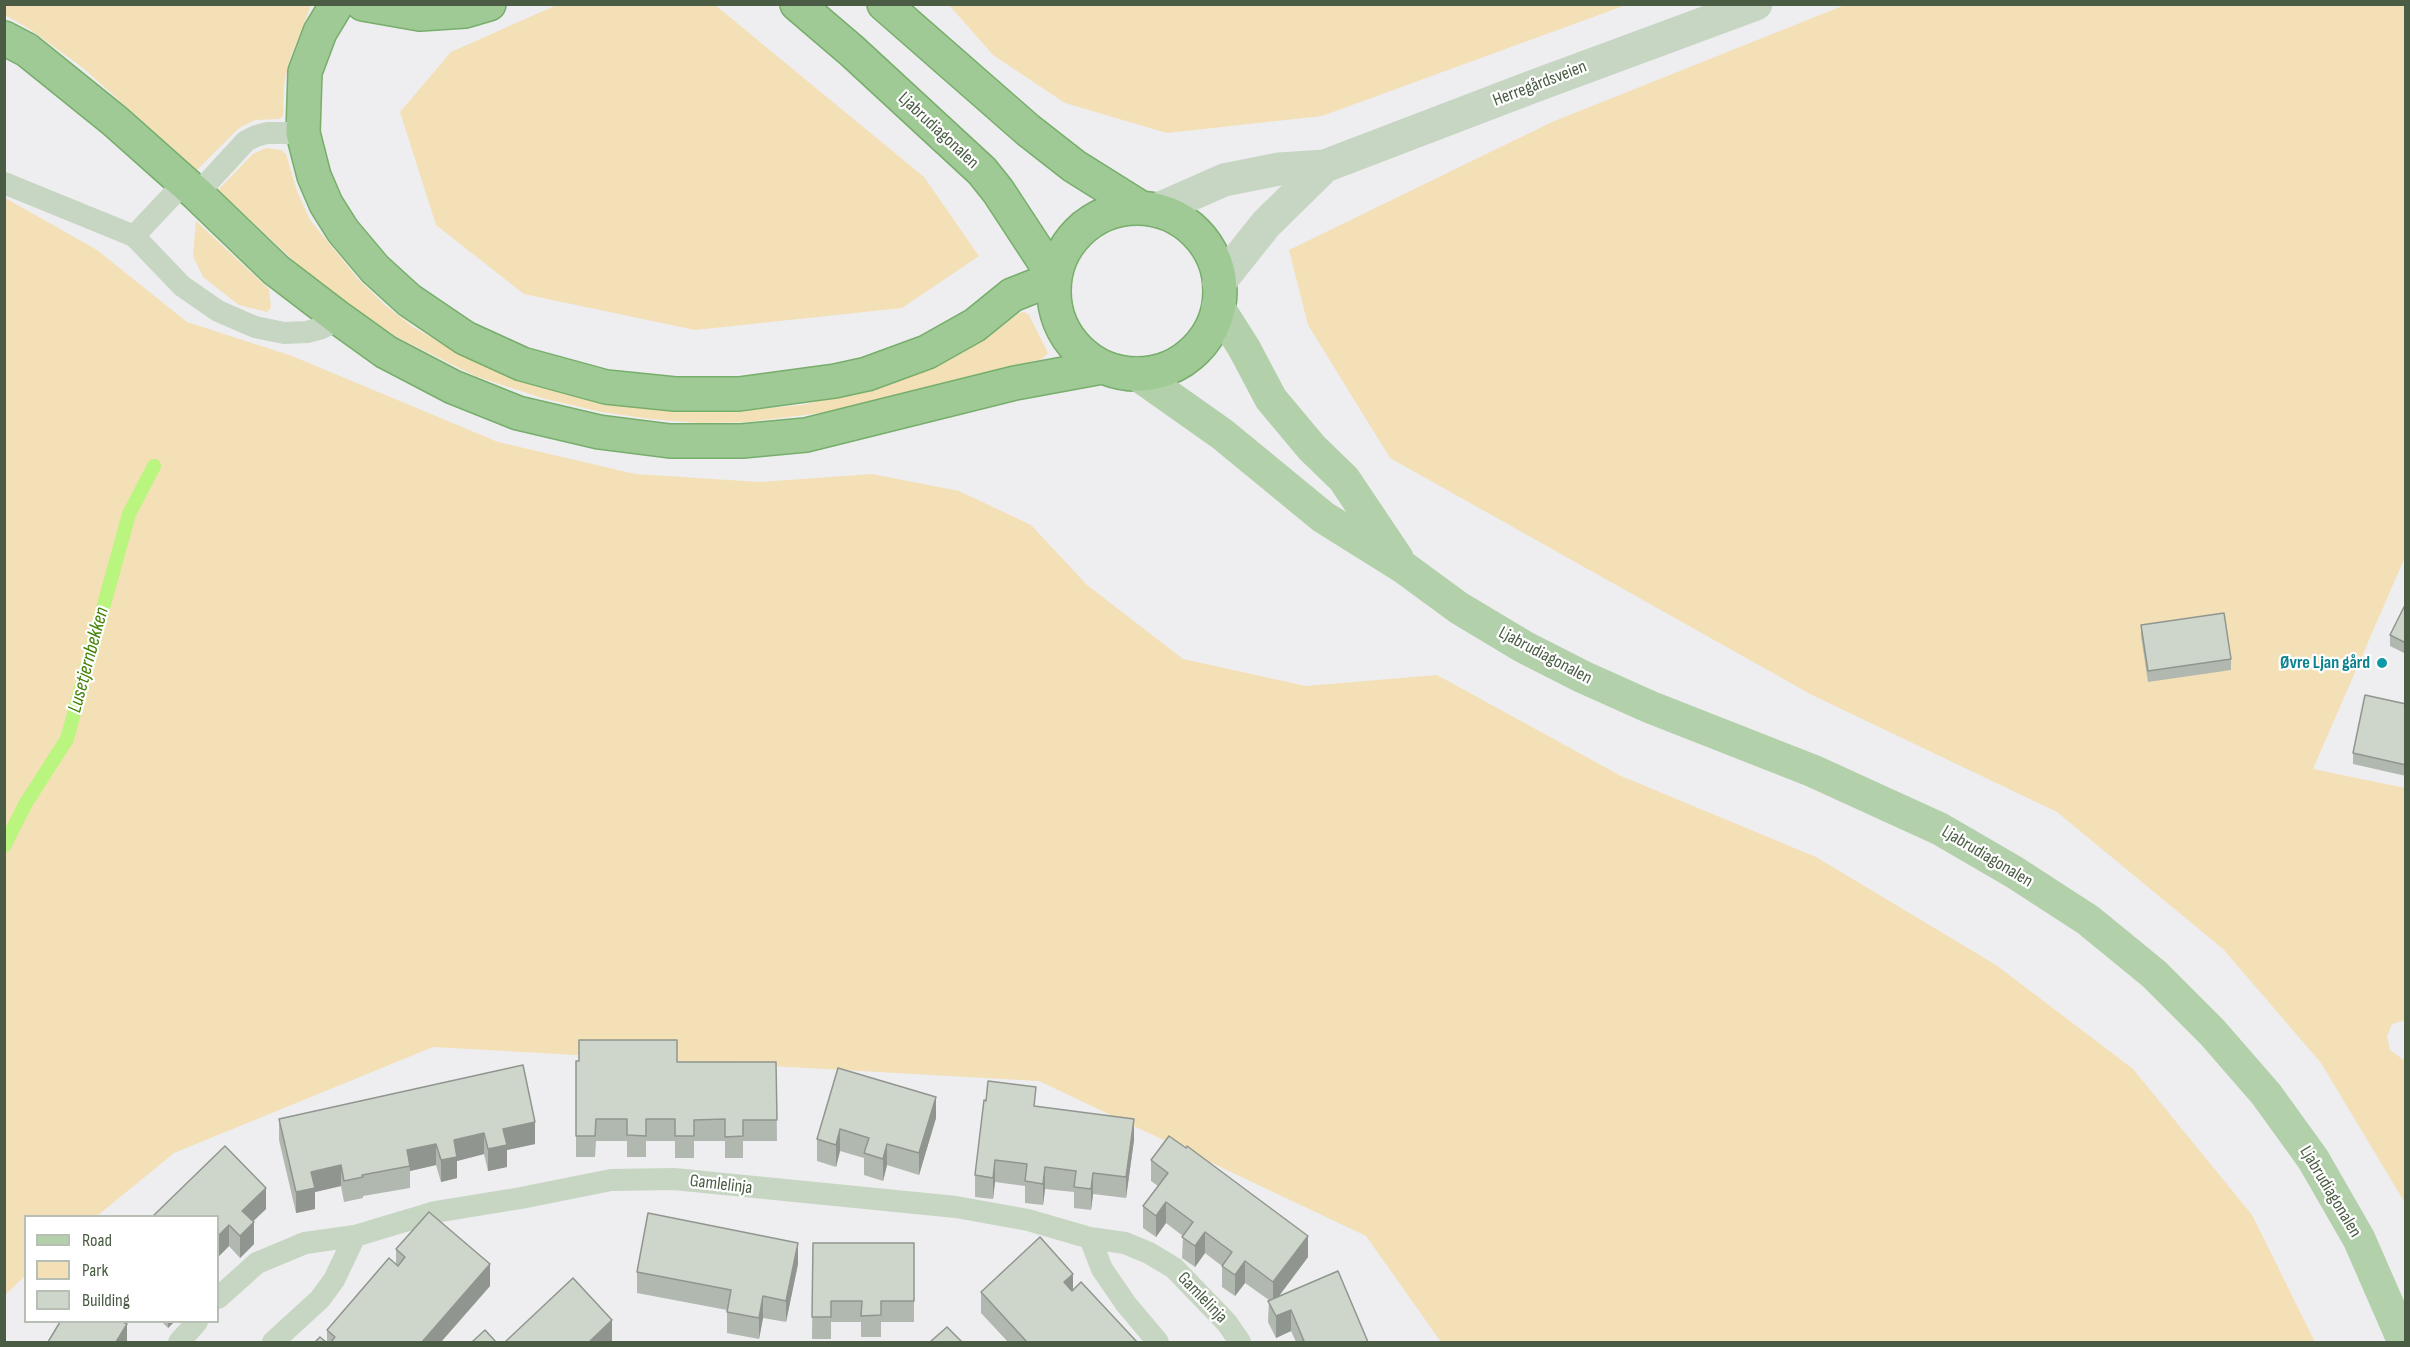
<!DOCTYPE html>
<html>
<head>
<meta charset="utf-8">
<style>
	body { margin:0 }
	#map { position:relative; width:2410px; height:1347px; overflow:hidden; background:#eeedf0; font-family:"Sofia Sans Condensed",sans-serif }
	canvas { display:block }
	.frame { position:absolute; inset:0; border:6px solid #4a5d44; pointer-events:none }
	.legend { position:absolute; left:24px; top:1215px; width:195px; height:108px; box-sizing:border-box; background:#fff; border:2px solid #b7beb4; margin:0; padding:8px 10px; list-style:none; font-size:18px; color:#4a5d44 }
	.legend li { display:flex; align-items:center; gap:12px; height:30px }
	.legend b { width:30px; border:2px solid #b7beb4 }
</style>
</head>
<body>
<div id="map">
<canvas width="2410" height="1347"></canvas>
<div class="frame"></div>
<ul class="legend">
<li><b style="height:8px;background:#b2d0aa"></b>Road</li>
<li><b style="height:16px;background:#f3e0b6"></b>Park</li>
<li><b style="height:16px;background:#ced6cc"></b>Building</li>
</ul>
</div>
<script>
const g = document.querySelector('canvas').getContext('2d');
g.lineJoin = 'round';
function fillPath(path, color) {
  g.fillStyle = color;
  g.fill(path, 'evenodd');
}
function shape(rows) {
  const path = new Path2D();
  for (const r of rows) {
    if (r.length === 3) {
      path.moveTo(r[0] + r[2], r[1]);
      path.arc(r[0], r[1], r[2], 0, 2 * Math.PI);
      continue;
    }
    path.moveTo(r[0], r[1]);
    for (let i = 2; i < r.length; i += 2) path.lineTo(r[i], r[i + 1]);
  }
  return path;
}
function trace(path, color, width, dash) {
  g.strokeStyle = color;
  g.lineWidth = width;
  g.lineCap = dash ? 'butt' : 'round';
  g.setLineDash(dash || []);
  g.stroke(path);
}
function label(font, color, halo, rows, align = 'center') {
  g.font = font + ' "Sofia Sans Condensed",sans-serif';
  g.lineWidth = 4.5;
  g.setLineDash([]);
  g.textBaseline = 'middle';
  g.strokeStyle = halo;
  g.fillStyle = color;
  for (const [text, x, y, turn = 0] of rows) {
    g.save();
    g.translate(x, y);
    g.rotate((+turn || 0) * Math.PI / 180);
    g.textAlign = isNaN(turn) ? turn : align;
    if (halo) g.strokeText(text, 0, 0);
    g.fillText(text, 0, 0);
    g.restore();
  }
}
fillPath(shape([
	[5,4,309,4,310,8,290,59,284,84,283,116,279,119,255,120,239,128,197,170,83,68,31,30,5,15],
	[559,4,715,5,924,177,979,256,902,308,695,330,524,294,436,225,400,112,451,52],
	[949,5,1626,5,1322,116,1167,133,1065,103,993,55],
	[1845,5,2405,5,2405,557,2313,769,2405,788,2405,1020,2392,1024,2387,1036,2390,1050,2405,1061,2405,1203,2321,1063,2223,949,2057,812,1812,695,1390,458,1308,325,1289,250,1552,122],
	[266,148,281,150,286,154,297,191,310,220,358,279,385,305,413,327,461,355,509,377,568,395,619,405,694,412,750,410,802,405,889,385,930,369,964,352,1019,313,1024,312,1029,315,1048,353,1042,359,857,405,821,413,747,422,700,423,650,419,602,412,542,398,475,376,397,337,332,294,294,261,218,190,253,154],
	[5,198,97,250,187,322,292,356,498,442,635,474,760,482,872,474,959,491,1031,525,1087,585,1183,659,1306,686,1437,675,1621,776,1816,857,1996,965,2133,1069,2252,1215,2315,1342,1441,1342,1366,1236,1039,1081,433,1047,174,1153,97,1216,26,1216,25,1276,5,1295],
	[196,221,269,289,271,308,267,312,239,305,203,277,193,256]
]), '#f3e0b6');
trace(shape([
	[4,846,26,803,67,739,129,514,154,466]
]), '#b9f57f', 14);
const trunk = shape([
	[337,4,320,32,305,72,303,133,314,176,326,204,343,231,375,269,409,300,465,338,522,364,606,387,675,394,739,394,835,381,867,374,927,352,975,325,1012,295,1055,278],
	[363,4,420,14,465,11,489,4],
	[797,4,852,51,982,171,998,191,1055,278],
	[884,4,1028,130,1074,166,1141,208],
	[4,38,27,50,115,121,197,194,276,270,340,319,386,352,453,387,518,413,599,432,670,441,742,441,806,435,1015,383,1102,367],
	[1137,291,83]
]);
trace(trunk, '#77ae6b', 36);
trace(shape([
	[4,183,134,236,184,183],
	[197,194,246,141,256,136,267,133,303,133],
	[134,236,182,286,218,311,255,327,284,333,307,332,322,328,340,319],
	[1090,1238,1102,1269,1126,1304,1158,1342],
	[218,1298,257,1263,305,1243,355,1236,435,1212,521,1198,611,1180,674,1179,956,1207,1028,1220,1090,1238,1125,1243,1149,1253,1174,1268,1227,1323,1240,1342],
	[179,1342,197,1322],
	[273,1342,320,1299,334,1280,355,1236]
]), '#c7d6c2', 22);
trace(shape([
	[1156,210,1224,180,1279,169,1325,166,1529,88,1756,4],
	[1219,283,1266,224,1325,166]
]), '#c7d6c2', 33);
trace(shape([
	[1218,307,1244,348,1271,399,1312,448,1344,479,1397,558],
	[1137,374,1222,434,1323,517,1403,567,1459,608,1524,647,1583,677,1650,707,1813,771,1940,829,2014,872,2088,920,2154,974,2212,1032,2266,1094,2313,1159,2359,1239,2404,1342]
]), '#b2d0aa', 33);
trace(trunk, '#9fc995', 33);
fillPath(shape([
	[2406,603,2406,654,2390,646,2390,635],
	[2141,625,2231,659,2231,670,2148,682,2141,636],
	[2406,704,2406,776,2353,764,2353,753],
	[576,1061,776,1062,777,1141,743,1141,743,1158,725,1158,725,1141,694,1141,694,1158,675,1158,675,1141,646,1141,646,1157,627,1157,627,1141,596,1141,595,1157,576,1157],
	[523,1065,535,1144,507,1150,507,1167,488,1171,484,1154,457,1161,457,1178,441,1182,436,1165,410,1171,410,1188,363,1196,363,1198,344,1202,341,1186,315,1192,315,1209,296,1213,279,1140,279,1119],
	[838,1068,936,1118,919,1175,887,1165,883,1181,864,1175,864,1158,840,1151,836,1167,817,1161,817,1139],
	[986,1101,1036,1107,1134,1140,1126,1198,1093,1194,1091,1210,1074,1208,1074,1192,1045,1189,1043,1205,1025,1203,1025,1186,995,1182,993,1199,975,1197,975,1175],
	[225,1146,266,1188,266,1209,253,1221,254,1222,254,1244,240,1258,229,1246,218,1257,218,1279,218,1216,153,1216],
	[1151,1160,1308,1257,1279,1296,1368,1342,1296,1342,1291,1331,1276,1338,1268,1322,1269,1300,1245,1283,1235,1296,1222,1287,1222,1266,1205,1253,1195,1267,1182,1258,1183,1236,1166,1223,1156,1237,1143,1228,1143,1206,1158,1186,1151,1181],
	[813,1243,914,1243,914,1322,881,1322,881,1337,861,1337,861,1322,831,1322,831,1339,812,1339],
	[396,1249,490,1286,441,1342,327,1342,327,1330,396,1265],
	[798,1264,786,1322,763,1318,759,1339,727,1333,727,1310,637,1293,637,1272],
	[1073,1290,1137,1342,1008,1342,981,1313,981,1292],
	[162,1322,174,1322,168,1328]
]), '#b1b8af');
fillPath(shape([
	[936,1097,936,1118,919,1175,919,1153],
	[1134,1119,1134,1140,1126,1198,1126,1177],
	[535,1122,535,1144,507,1150,507,1167,488,1171,488,1149,503,1129],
	[840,1129,840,1151,836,1167,836,1145],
	[484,1133,484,1154,457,1161,457,1178,441,1182,441,1160,454,1140],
	[436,1144,436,1165,410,1171,407,1150],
	[887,1144,887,1165,883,1181,883,1159],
	[995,1160,995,1182,993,1199,993,1178],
	[341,1165,341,1186,315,1192,315,1209,296,1213,296,1192,311,1172],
	[1045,1167,1045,1189,1043,1205,1043,1184],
	[1093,1173,1093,1194,1091,1210,1091,1189],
	[266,1188,266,1209,242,1232,242,1211],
	[1166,1202,1166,1223,1156,1237,1156,1216],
	[254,1222,254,1244,240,1258,240,1236],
	[229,1225,229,1246,218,1257,218,1236],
	[1205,1232,1205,1253,1195,1267,1195,1246],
	[1308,1236,1308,1257,1273,1304,1273,1282],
	[798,1243,798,1264,786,1322,786,1301],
	[1245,1261,1245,1283,1235,1296,1235,1275],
	[490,1264,490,1286,441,1342,422,1342],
	[1073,1274,1073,1295,1064,1282],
	[763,1296,763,1318,759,1339,759,1318],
	[1291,1310,1291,1331,1276,1338,1276,1316],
	[612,1320,612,1342,589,1342],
	[168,1322,174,1322,168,1328],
	[127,1324,127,1342,116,1342]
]), '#90968f');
const building = shape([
	[2406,603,2406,643,2390,635,2406,603],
	[2224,613,2231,659,2148,671,2141,625,2224,613],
	[2365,695,2406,704,2406,765,2353,753,2365,695],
	[579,1040,677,1040,677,1062,776,1062,777,1120,743,1120,743,1136,725,1137,725,1119,694,1120,694,1136,675,1136,675,1119,646,1119,646,1136,627,1135,627,1119,596,1119,595,1136,576,1136,576,1061,579,1061,579,1040],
	[523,1065,535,1122,503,1129,507,1145,488,1149,484,1133,454,1140,457,1157,441,1160,436,1144,407,1150,410,1166,362,1175,363,1177,344,1181,341,1165,311,1172,315,1188,296,1192,279,1119,523,1065],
	[838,1068,936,1097,919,1153,887,1144,883,1159,864,1153,869,1138,840,1129,836,1145,817,1139,838,1068],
	[988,1081,1036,1087,1034,1106,1134,1119,1126,1177,1093,1173,1091,1189,1074,1187,1076,1171,1045,1167,1043,1184,1025,1181,1027,1164,995,1160,993,1178,975,1175,984,1100,986,1101,988,1081],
	[1169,1136,1186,1148,1187,1146,1308,1236,1273,1282,1245,1261,1235,1275,1222,1266,1232,1252,1205,1232,1195,1246,1182,1237,1193,1222,1166,1202,1156,1216,1143,1206,1168,1173,1151,1160,1169,1136],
	[225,1146,266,1188,242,1211,254,1222,240,1236,229,1225,218,1236,218,1216,153,1216,225,1146],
	[429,1212,490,1264,422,1342,331,1342,335,1337,327,1330,389,1258,398,1266,405,1257,396,1249,429,1212],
	[648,1213,798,1243,786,1301,763,1296,759,1318,727,1312,731,1290,637,1272,648,1213],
	[1040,1237,1073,1274,1064,1282,1072,1291,1081,1282,1137,1342,1027,1342,981,1292,1040,1237],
	[813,1243,914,1243,914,1301,881,1301,881,1315,861,1316,862,1301,831,1301,831,1317,812,1317,813,1243],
	[1338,1271,1368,1342,1299,1342,1304,1341,1291,1310,1276,1316,1268,1301,1338,1271],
	[573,1278,612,1320,589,1342,505,1342,573,1278],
	[60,1322,123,1322,127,1324,116,1342,48,1342,60,1322],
	[947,1327,962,1342,930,1342,947,1327],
	[485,1330,496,1342,472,1342,485,1330],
	[320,1337,326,1342,315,1342,320,1337]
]);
fillPath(building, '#ced6cc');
trace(building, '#90968f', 1.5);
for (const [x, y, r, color] of [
	[2382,663,6,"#0f9aa8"]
]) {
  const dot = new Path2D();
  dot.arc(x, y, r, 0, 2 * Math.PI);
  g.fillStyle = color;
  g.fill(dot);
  trace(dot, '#fff', 2);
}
label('18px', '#4a5d44', '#fff', [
	["Herregårdsveien",1540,84,-21],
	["Ljabrudiagonalen",938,131,43],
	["Ljabrudiagonalen",1545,656,28],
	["Ljabrudiagonalen",1987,857,31],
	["Gamlelinja",721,1185,7],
	["Ljabrudiagonalen",2330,1192,59],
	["Gamlelinja",1202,1298,46]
]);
label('bold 18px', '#0d838f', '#fff', [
	["Øvre Ljan gård",2370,663]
], 'right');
label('italic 20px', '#438305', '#fff', [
	["Lusetjernbekken",89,660,-75]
]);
</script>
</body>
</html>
